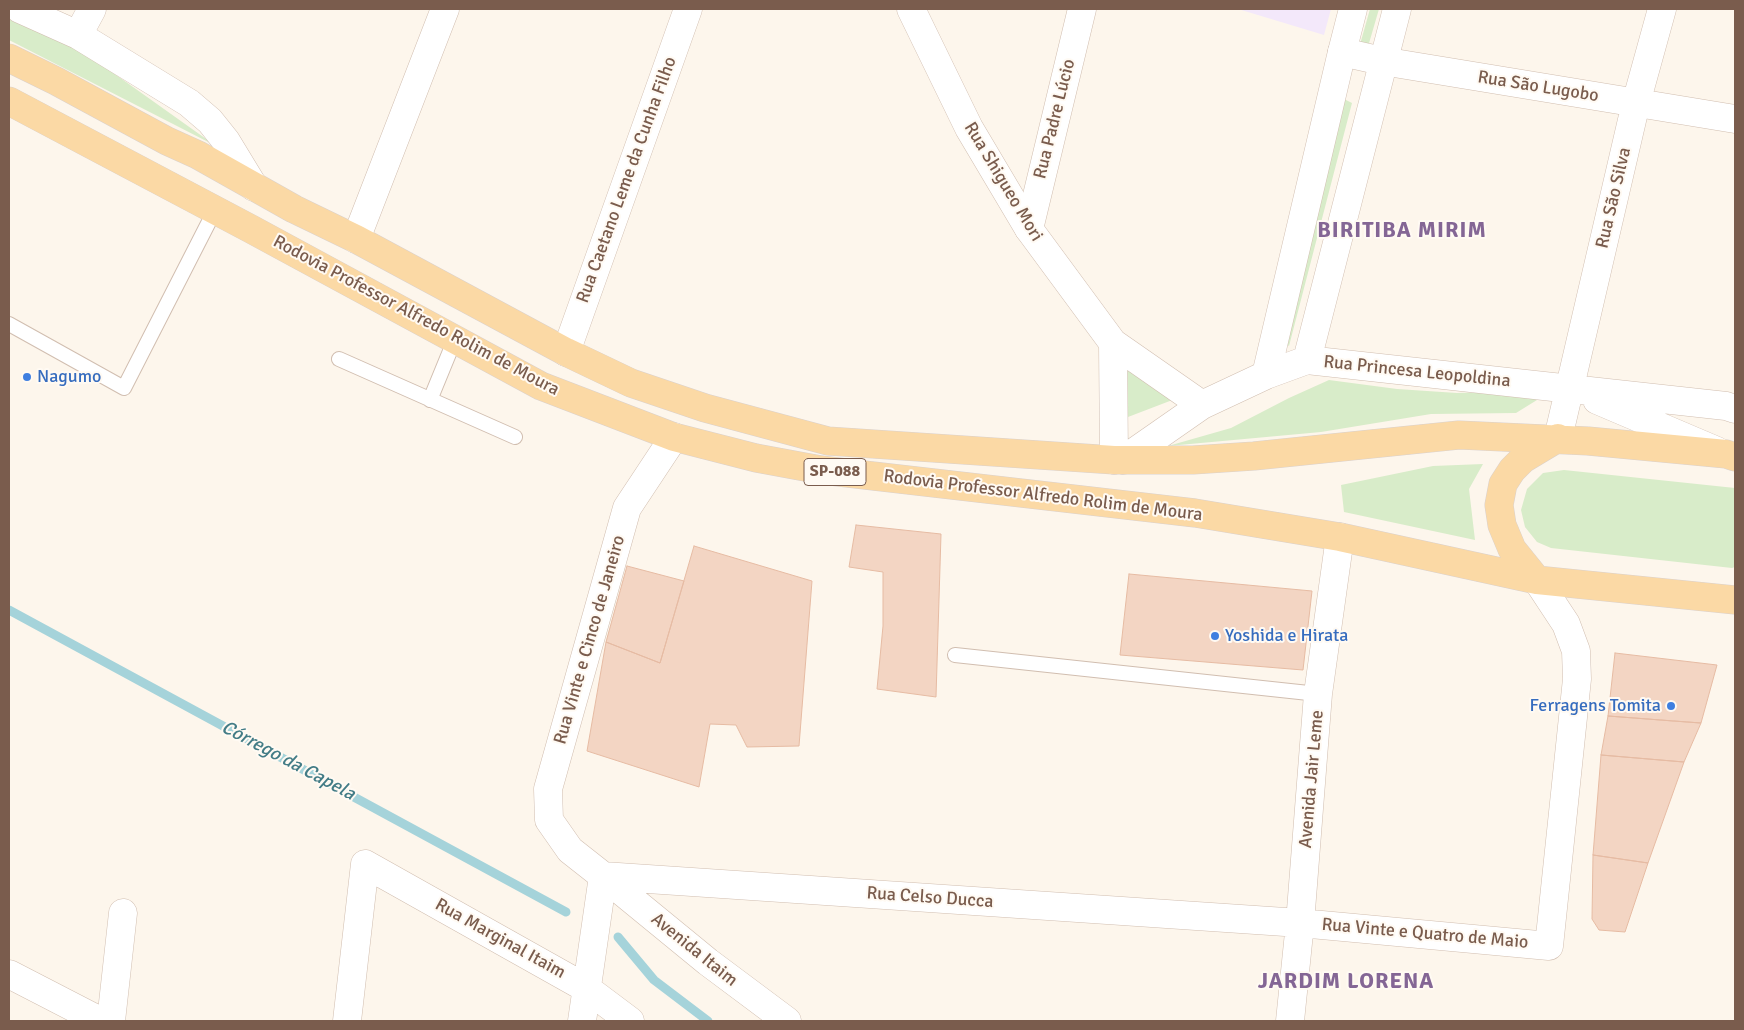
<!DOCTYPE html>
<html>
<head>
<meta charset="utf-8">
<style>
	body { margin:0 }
	#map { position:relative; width:1744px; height:1030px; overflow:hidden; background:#fdf6ec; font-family:Signika,sans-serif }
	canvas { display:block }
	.frame { position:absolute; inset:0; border:10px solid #7a5c4d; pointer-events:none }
</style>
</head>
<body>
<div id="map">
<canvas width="1744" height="1030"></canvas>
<div class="frame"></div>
</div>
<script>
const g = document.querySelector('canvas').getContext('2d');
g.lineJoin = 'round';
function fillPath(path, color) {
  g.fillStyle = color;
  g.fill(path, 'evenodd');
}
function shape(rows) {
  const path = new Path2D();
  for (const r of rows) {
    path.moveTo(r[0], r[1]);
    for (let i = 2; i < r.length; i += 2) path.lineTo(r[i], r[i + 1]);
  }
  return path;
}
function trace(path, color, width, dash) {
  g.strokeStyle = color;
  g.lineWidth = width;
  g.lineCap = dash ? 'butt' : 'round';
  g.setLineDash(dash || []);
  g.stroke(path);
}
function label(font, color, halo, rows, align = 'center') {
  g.font = font + ' Signika,sans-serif';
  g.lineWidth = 4;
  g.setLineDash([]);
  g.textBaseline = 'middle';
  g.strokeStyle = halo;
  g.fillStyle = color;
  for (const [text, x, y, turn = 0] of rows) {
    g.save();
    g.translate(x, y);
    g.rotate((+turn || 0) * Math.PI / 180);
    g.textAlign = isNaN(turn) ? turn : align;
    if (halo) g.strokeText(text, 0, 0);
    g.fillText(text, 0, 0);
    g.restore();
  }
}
fillPath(shape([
	[1238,9,1331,9,1324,35]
]), '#f3e8fa');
fillPath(shape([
	[1370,9,1379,9,1365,57,1357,55],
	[9,16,74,45,216,146,9,40],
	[1344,99,1352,103,1289,346,1282,342],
	[1126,368,1175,399,1128,417],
	[1329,380,1397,389,1457,393,1526,391,1537,400,1516,413,1431,414,1321,432,1168,446,1231,428,1289,398],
	[1483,464,1469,489,1475,540,1344,512,1341,485,1433,466],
	[1564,470,1735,488,1735,567,1732,568,1551,548,1537,542,1525,527,1521,510,1527,489,1543,473]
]), '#d8ecc9');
trace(shape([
	[9,610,566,912],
	[618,937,654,980,708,1021]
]), '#a5d3da', 9);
const building = shape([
	[856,525,941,534,936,697,877,689,883,626,883,572,849,567,856,525],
	[694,546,812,581,799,746,747,747,736,725,710,724,699,787,587,751,606,642,660,663,694,546],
	[627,566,684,581,660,663,606,642,627,566],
	[1129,574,1312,591,1303,670,1120,655,1129,574],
	[1615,653,1717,665,1701,723,1608,716,1615,653],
	[1608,716,1673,721,1701,723,1684,762,1601,755,1608,716],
	[1601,755,1684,762,1648,863,1593,855,1601,755],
	[1593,855,1648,863,1625,932,1599,930,1592,919,1593,855]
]);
fillPath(building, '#f3d5c3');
trace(building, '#e6bba3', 1);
const service = shape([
	[9,324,124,388,215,210],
	[339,359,515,437],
	[430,400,455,339],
	[955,655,1318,694]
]);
const minor = shape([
	[20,9,78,35,189,103,210,121,226,141,254,187],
	[78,35,92,9],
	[1342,52,1382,61,1735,119],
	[1029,229,1082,9],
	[356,239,445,9],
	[566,352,688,9],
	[1307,360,1726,406,1735,409],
	[1597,400,1717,451],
	[674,437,627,508,548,789,549,820,570,850,603,876,1300,923,1549,946,1577,679,1576,651,1566,624,1537,580],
	[1558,438,1636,103,1662,9],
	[603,876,708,962,787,1021],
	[9,974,100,1021],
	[111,1021,123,913],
	[347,1021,365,864,586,988,630,1021],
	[582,1021,603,876],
	[1290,1021,1300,923,1318,694,1340,537]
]);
const tertiary = shape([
	[911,9,969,128,1029,229,1113,343,1202,405],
	[1113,343,1114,460],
	[1266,375,1342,52,1353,9],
	[1123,460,1202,405,1266,375,1307,360,1397,9]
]);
const primary = shape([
	[9,58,56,81,167,141,198,155,294,209,356,239,566,352,631,383,705,408,828,441,1114,460,1193,460,1254,456,1459,435,1588,441,1726,454,1735,457],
	[9,101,251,229,541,386,674,437,756,458,821,470,1195,513,1340,537,1537,580,1735,600],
	[1537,580,1512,549,1502,525,1499,505,1503,484,1512,470,1523,459,1558,438]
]);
trace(service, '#d1beb0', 16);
trace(minor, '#d1beb0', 29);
trace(tertiary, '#d1beb0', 29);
trace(primary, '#dad1cd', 29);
trace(service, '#fff', 14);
trace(minor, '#fff', 28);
trace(tertiary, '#fff', 28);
trace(primary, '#fbd9a5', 28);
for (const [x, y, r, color] of [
	[27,377,5,"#3f7fe0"],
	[1215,636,5,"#3f7fe0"],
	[1671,706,5,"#3f7fe0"]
]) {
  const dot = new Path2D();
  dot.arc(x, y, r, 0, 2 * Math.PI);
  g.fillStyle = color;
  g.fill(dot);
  trace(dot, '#fffaf3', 2);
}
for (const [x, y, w] of [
	[835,472,62]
]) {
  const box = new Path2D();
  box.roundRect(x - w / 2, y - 13.5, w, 27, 4);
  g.fillStyle = '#fffaf3';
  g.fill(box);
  trace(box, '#7a5c4d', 1);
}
label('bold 16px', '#7a5c4d', null, [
	["SP-088",835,472]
]);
label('18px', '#7a5c4d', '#fffaf3', [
	["Rua São Lugobo",1538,87,9],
	["Rua Padre Lúcio",1055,119,-76],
	["Rua Caetano Leme da Cunha Filho",627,180,-70],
	["Rua Shigueo Mori",1003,182,59],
	["Rua São Silva",1614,198,-77],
	["Rodovia Professor Alfredo Rolim de Moura",416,316,28],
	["Rua Princesa Leopoldina",1417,372,6],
	["Rodovia Professor Alfredo Rolim de Moura",1043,496,7],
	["Rua Vinte e Cinco de Janeiro",590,640,-74],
	["Avenida Jair Leme",1312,779,-85],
	["Rua Celso Ducca",930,898,4],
	["Rua Vinte e Quatro de Maio",1425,934,5],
	["Rua Marginal Itaim",500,939,29],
	["Avenida Itaim",694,950,39]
]);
label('18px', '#366cbe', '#fffaf3', [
	["Nagumo",37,377],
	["Yoshida e Hirata",1225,636],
	["Ferragens Tomita",1661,706,"right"]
], 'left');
label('italic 19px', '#437c86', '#fffaf3', [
	["Córrego da Capela",288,761,28]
]);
g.letterSpacing = '1px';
label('bold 22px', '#846695', '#fffaf3', [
	["BIRITIBA MIRIM",1402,231],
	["JARDIM LORENA",1346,982]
]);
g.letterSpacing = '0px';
</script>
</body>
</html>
